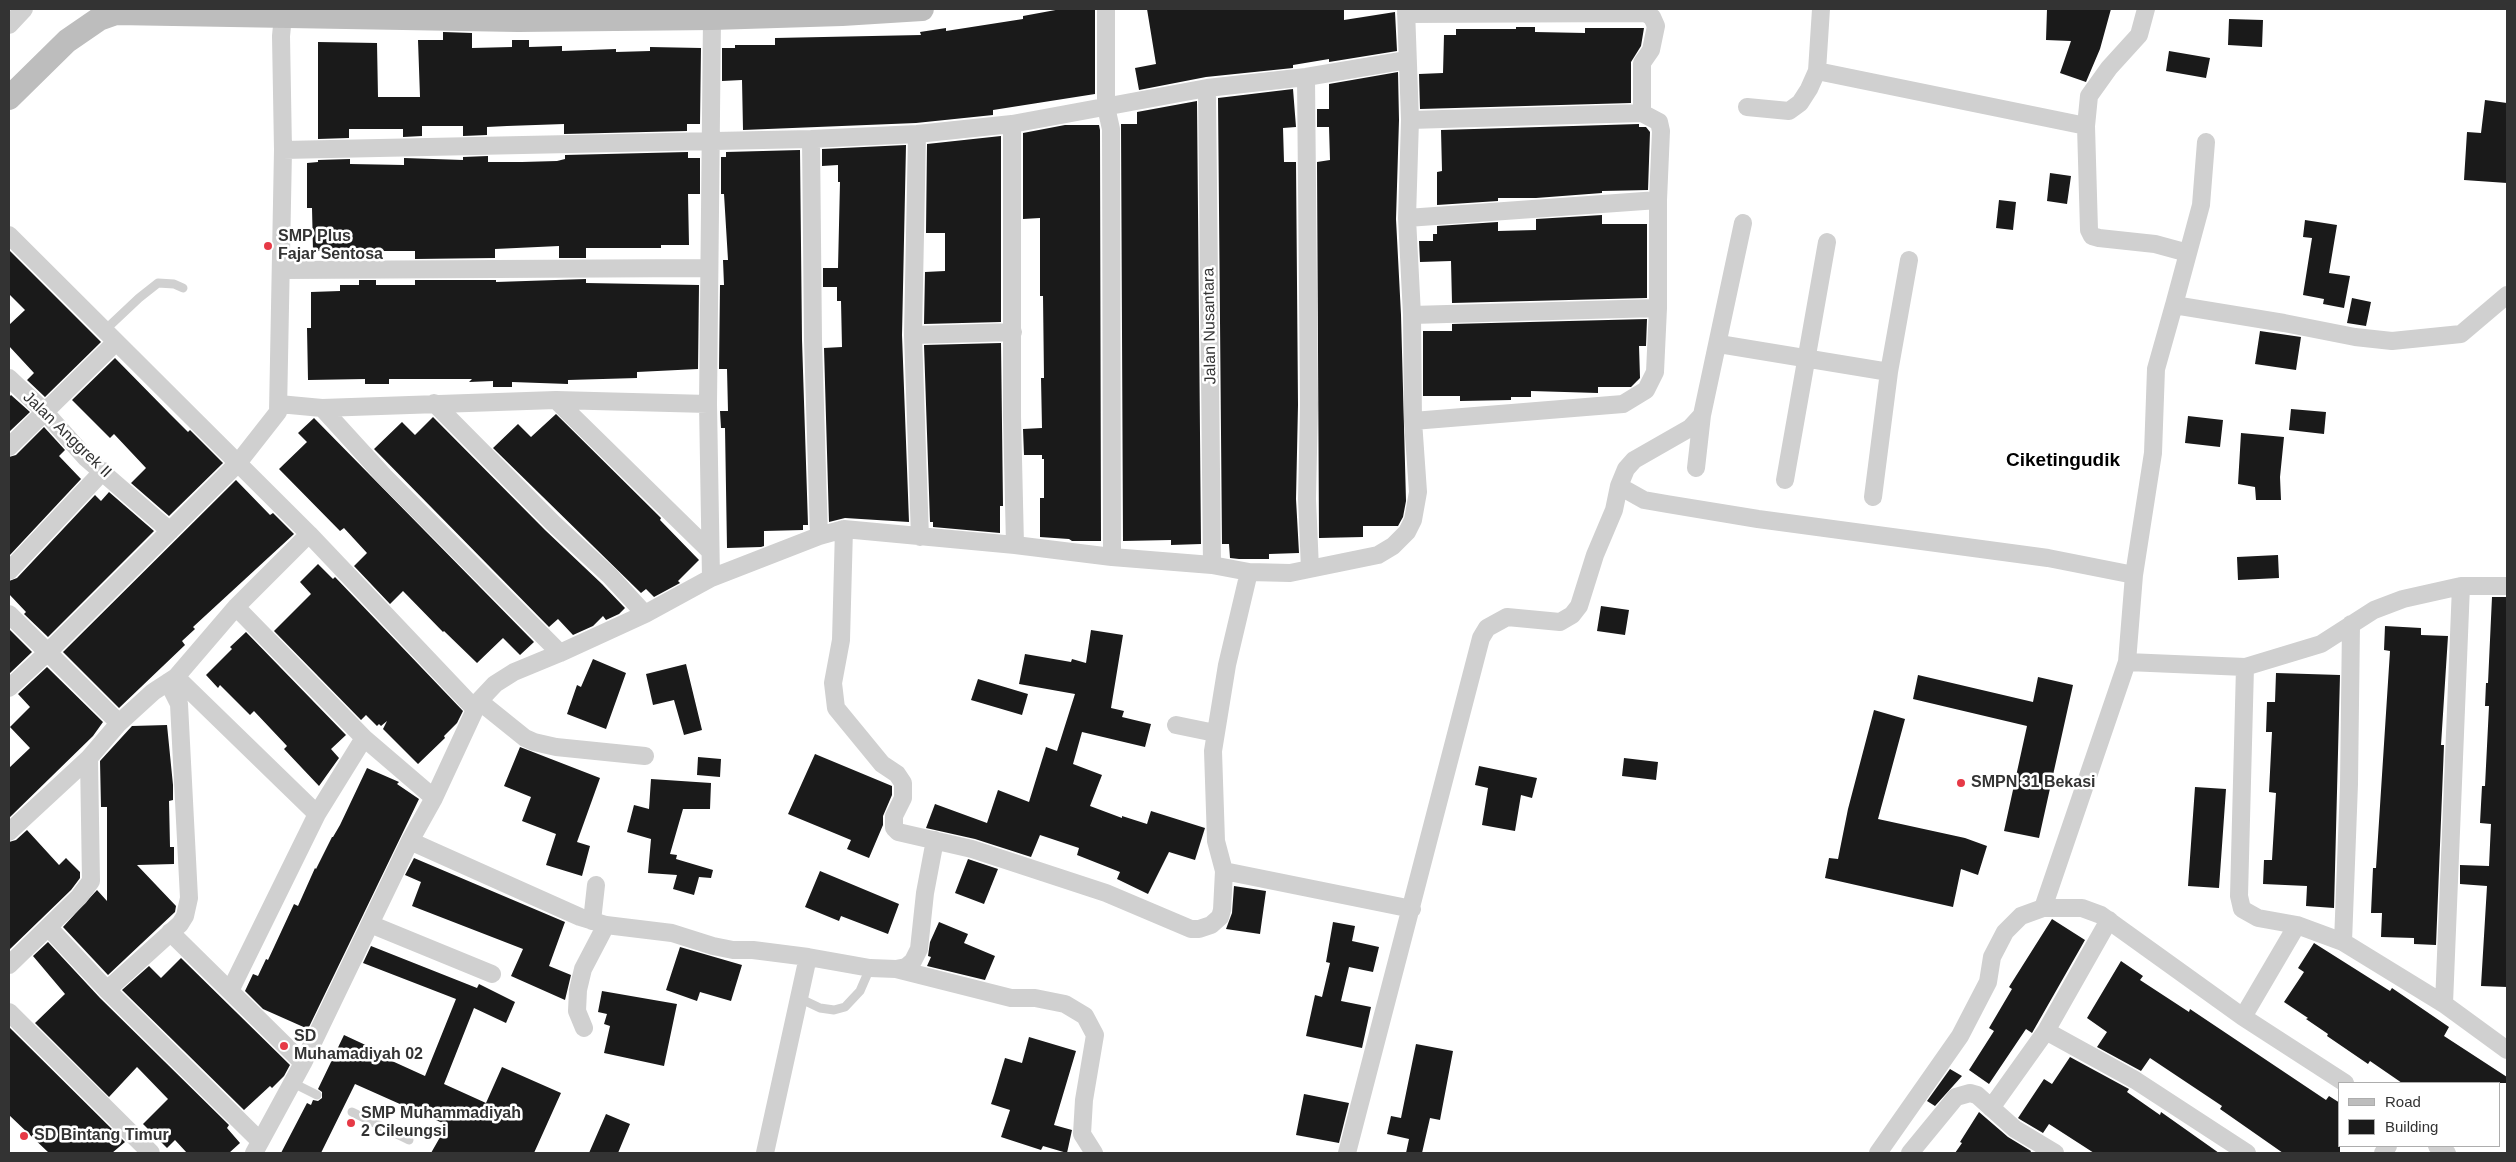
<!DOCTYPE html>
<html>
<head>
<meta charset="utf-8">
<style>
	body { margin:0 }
	#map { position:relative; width:2516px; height:1162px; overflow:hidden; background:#fff; font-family:Helvetica,sans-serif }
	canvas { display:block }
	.frame { position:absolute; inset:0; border:10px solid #333; pointer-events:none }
	.legend { position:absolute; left:2338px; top:1082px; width:162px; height:65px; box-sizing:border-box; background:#fff; border:1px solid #adadad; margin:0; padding:6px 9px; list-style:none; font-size:15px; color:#333 }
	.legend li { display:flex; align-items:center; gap:10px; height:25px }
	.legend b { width:25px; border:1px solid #adadad }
</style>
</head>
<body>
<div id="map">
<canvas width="2516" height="1162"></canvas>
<div class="frame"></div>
<ul class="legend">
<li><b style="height:6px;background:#bdbdbd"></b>Road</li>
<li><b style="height:14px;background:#1a1a1a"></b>Building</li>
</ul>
</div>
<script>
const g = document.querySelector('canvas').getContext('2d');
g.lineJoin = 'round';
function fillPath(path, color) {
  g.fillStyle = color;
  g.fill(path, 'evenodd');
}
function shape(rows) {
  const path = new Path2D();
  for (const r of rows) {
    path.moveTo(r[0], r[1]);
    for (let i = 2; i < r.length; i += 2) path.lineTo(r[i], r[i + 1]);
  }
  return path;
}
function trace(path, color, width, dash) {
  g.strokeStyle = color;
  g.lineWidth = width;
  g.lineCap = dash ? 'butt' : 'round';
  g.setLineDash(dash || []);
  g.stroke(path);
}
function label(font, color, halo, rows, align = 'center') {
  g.font = font + ' Helvetica,sans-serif';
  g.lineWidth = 5;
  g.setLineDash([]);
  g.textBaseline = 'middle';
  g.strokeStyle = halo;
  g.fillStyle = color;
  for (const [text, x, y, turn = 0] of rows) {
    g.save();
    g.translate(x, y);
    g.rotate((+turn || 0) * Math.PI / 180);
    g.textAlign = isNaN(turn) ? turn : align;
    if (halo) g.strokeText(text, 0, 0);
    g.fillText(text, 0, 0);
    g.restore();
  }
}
fillPath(shape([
	[1061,9,1095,9,1095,94,993,110,993,115,916,123,743,130,742,80,722,81,722,48,735,48,735,45,775,45,775,38,921,35,920,32,946,28,946,31,1023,19,1023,16],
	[1147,9,1344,9,1344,20,1395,12,1397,51,1329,62,1329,59,1293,65,1293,68,1206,77,1139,90,1135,68,1156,64],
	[2047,9,2111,9,2100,49,2086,82,2060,73,2071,41,2046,40],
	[2229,19,2263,20,2262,47,2228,45],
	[1516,27,1535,27,1535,32,1585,33,1585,28,1644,28,1641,46,1631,62,1631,103,1420,109,1419,74,1443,73,1444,35,1456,35,1456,29,1516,29],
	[443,32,472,33,472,48,512,47,512,40,529,40,529,47,562,46,562,51,616,49,616,52,650,51,650,47,701,48,700,124,687,124,687,131,564,134,564,124,507,126,487,127,487,135,463,136,463,126,422,126,422,136,403,137,403,129,349,129,349,138,318,139,318,42,377,43,378,97,420,97,418,40,443,40],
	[2169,51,2210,58,2206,78,2166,71],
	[1398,72,1399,120,1396,219,1401,315,1406,501,1403,517,1398,526,1363,526,1363,537,1319,538,1317,162,1330,160,1329,127,1317,127,1317,109,1329,109,1329,84],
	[1293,89,1296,127,1283,128,1284,162,1296,162,1298,405,1296,499,1299,553,1269,554,1269,559,1239,559,1230,558,1229,544,1222,544,1218,98],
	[2485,100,2507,103,2507,183,2464,180,2467,132,2481,133],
	[1197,101,1201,544,1171,545,1171,540,1123,541,1121,124,1137,124,1137,112],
	[1639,124,1639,127,1646,127,1650,132,1648,190,1602,191,1602,193,1536,198,1498,198,1498,201,1437,205,1437,172,1442,171,1441,130],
	[1065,125,1099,125,1100,130,1101,541,1072,541,1069,539,1040,537,1040,498,1044,498,1044,459,1042,459,1042,455,1024,455,1023,429,1042,428,1041,378,1044,378,1043,296,1040,296,1040,218,1023,219,1023,133],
	[1001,136,1001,322,924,324,925,272,945,271,945,233,926,233,927,144],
	[906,145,902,335,909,522,845,518,829,522,824,348,842,347,841,301,837,301,837,287,823,287,823,268,838,268,840,182,838,182,838,165,822,166,822,149],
	[800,150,802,340,808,525,803,525,803,530,764,531,764,546,761,547,727,548,725,428,721,428,720,411,728,411,727,369,719,369,720,285,724,285,723,260,728,260,724,194,721,194,721,157,726,157,726,152],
	[688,152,688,158,700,158,700,194,688,194,689,245,661,245,661,248,586,248,586,258,559,258,559,246,495,249,495,258,415,259,415,251,375,251,375,259,358,259,358,251,313,251,312,208,307,208,307,163,318,162,318,160,350,159,350,164,404,165,404,158,463,160,463,157,488,156,488,162,522,162,557,161,565,159,565,155],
	[2050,173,2071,176,2067,204,2047,201],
	[1999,200,2016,202,2013,230,1996,228],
	[1602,215,1602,224,1647,224,1647,298,1452,303,1451,261,1420,262,1419,241,1433,241,1433,234,1437,234,1437,226,1498,222,1498,231,1536,230,1536,219],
	[2305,220,2337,225,2329,273,2350,276,2344,308,2323,304,2324,299,2303,295,2312,238,2303,237],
	[9,250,101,342,45,397,27,380,34,373,9,346,9,325,25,310,9,294],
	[586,279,586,283,699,285,698,369,637,372,637,378,568,380,568,384,512,382,512,387,493,387,493,381,469,382,472,379,389,379,389,384,365,384,365,379,308,380,307,328,311,328,311,292,340,291,340,285,359,285,359,280,376,280,376,285,415,285,415,280,496,280,496,282],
	[2352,298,2371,302,2366,326,2347,323],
	[1647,319,1646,346,1639,346,1640,378,1631,387,1598,387,1598,393,1531,391,1531,397,1511,397,1511,400,1460,401,1460,396,1423,396,1423,331,1452,331,1452,324],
	[2260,331,2301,337,2296,370,2255,364],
	[1001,343,1003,506,1000,506,1000,533,933,527,933,522,930,522,924,345],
	[115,358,170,414,188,432,190,430,223,463,169,516,131,483,146,468,114,434,110,438,72,400],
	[11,395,30,412,9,432,9,397],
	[2291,409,2326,412,2324,434,2289,430],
	[556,414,661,518,660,520,699,560,678,581,680,583,654,597,646,589,641,593,493,448,518,424,531,437],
	[2188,416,2223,420,2220,447,2185,443],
	[433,417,545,530,602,584,625,608,619,614,606,620,603,616,593,626,573,635,558,619,549,627,374,449,402,422,415,435],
	[314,418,534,642,520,655,503,638,477,663,444,631,443,632,403,591,390,604,354,566,367,553,344,528,340,531,279,469,307,442,298,433],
	[44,427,65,450,59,456,81,479,9,556,9,457,16,455],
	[2241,433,2284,437,2280,477,2281,500,2256,500,2255,487,2238,484],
	[236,480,270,515,273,513,294,534,193,627,195,629,182,641,185,645,119,708,63,652],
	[109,492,154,531,48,637,24,614,26,612,9,594,9,581,17,578,95,495,101,501],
	[2278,555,2279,578,2238,580,2237,557],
	[318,564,333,579,335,577,463,711,457,723,444,736,445,738,418,764,383,729,387,721,381,726,379,724,377,726,366,715,361,720,274,631,311,594,300,582],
	[2492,597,2507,597,2507,987,2481,986,2487,886,2460,884,2460,865,2489,866,2491,824,2480,823,2482,786,2485,786,2489,706,2485,706,2486,683,2488,683],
	[1601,606,1629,610,1625,635,1597,631],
	[2385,626,2421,628,2421,635,2448,636,2441,745,2444,745,2436,945,2414,944,2414,938,2381,937,2382,913,2371,913,2373,868,2376,868,2390,651,2384,650],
	[9,629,32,652,9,674],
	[1091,630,1123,635,1111,708,1124,711,1122,717,1151,724,1145,747,1082,732,1073,764,1102,775,1090,806,1122,818,1122,816,1147,824,1151,811,1205,828,1195,860,1169,852,1148,894,1117,879,1120,872,1077,855,1079,848,1040,835,1031,857,975,839,926,828,935,804,987,823,998,790,1029,802,1046,747,1057,751,1075,694,1019,684,1025,654,1071,662,1072,659,1086,663],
	[246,632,346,735,331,749,339,758,319,786,284,749,287,746,254,711,250,715,220,685,218,688,206,675,232,649,230,647],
	[593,659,626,673,606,729,567,714,577,685,581,687],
	[686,664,702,730,684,735,674,700,653,705,646,674],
	[47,667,103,722,93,736,9,818,9,768,30,748,10,727,30,707,18,694],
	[2276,673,2340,675,2334,908,2306,906,2307,886,2263,884,2264,860,2272,860,2276,793,2269,792,2272,732,2266,732,2267,702,2275,702],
	[1918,675,2033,702,2038,677,2073,685,2039,838,2004,831,2027,726,1913,699],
	[978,679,1028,694,1022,715,971,700],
	[1874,710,1905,719,1878,819,1965,838,1987,846,1978,875,1961,869,1953,907,1825,878,1829,858,1838,859,1848,809],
	[167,725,173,785,173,800,169,801,170,847,174,847,174,864,137,865,176,906,175,912,108,975,63,927,97,890,107,901,107,807,101,807,100,761,132,726],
	[520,747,600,778,577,842,590,846,582,876,546,865,556,834,522,821,531,797,504,786],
	[815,754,892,786,892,795,883,816,883,825,869,858,847,849,851,840,788,814],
	[698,757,721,759,720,777,697,775],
	[1624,758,1658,762,1656,780,1622,776],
	[1479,766,1537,778,1532,798,1521,795,1515,831,1482,825,1488,788,1475,785],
	[367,768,399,782,397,784,419,799,308,1029,263,1009,245,991,253,974,258,976,266,959,268,960,294,904,298,906,315,868,316,869,332,837,333,837,340,825],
	[651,779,711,783,710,809,683,809,670,854,677,855,676,859,713,870,711,878,699,877,694,895,673,889,677,875,648,873,651,839,627,832,634,805,649,809],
	[2195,787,2226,789,2219,888,2188,886],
	[27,830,59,865,66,858,80,872,80,878,71,890,9,950,9,842,16,840],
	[414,858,565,922,549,966,571,975,565,1000,511,976,523,949,412,906,421,882,405,875],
	[968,859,998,869,984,904,955,893],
	[820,871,899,904,888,934,841,916,839,921,805,907],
	[1234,886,1266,891,1260,934,1226,929,1232,913],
	[2052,919,2085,940,2032,1033,2026,1029,1989,1084,1969,1070,1994,1031,1989,1028,2012,989,2009,987],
	[939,922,968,934,964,943,995,956,985,980,927,966,931,957,928,956,930,942],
	[1333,922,1355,926,1352,941,1379,947,1373,972,1349,967,1341,1001,1371,1007,1362,1048,1306,1036,1315,995,1322,997,1330,963,1326,962],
	[48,942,100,998,229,1125,227,1128,240,1143,229,1153,187,1153,175,1140,167,1148,143,1124,168,1099,137,1067,109,1097,35,1023,65,994,33,956],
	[2314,943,2390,991,2392,988,2449,1027,2444,1036,2507,1077,2507,1083,2402,1083,2370,1061,2368,1064,2327,1036,2328,1034,2306,1019,2308,1018,2284,1002,2304,972,2298,968],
	[371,946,477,988,479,984,515,1002,506,1023,474,1008,444,1084,486,1103,502,1067,561,1093,534,1153,431,1153,447,1125,355,1084,321,1153,281,1153,307,1103,311,1105,313,1100,318,1101,322,1098,322,1092,318,1089,344,1035,372,1048,370,1051,425,1076,456,999,363,963],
	[680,947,742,965,731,1001,700,992,697,1001,666,990],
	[181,958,290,1065,284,1076,272,1088,270,1086,244,1110,122,990,149,966,161,978],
	[2121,961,2143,976,2140,980,2189,1012,2190,1009,2326,1100,2329,1096,2340,1103,2340,1153,2283,1153,2220,1109,2222,1106,2150,1058,2141,1071,2097,1047,2107,1032,2087,1018],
	[602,991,677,1004,664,1066,604,1053,610,1026,604,1024,607,1014,598,1012],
	[9,1027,125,1142,112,1153,49,1153,9,1115],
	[1029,1037,1076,1051,1054,1125,1072,1130,1067,1153,1043,1146,1041,1150,1001,1137,1010,1110,991,1104,994,1095,1005,1058,1022,1063],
	[1416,1044,1453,1051,1440,1120,1430,1118,1422,1153,1406,1153,1409,1139,1387,1134,1391,1116,1401,1118],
	[2070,1057,2129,1089,2127,1092,2160,1115,2161,1112,2219,1153,2094,1153,2049,1124,2043,1133,2021,1120,2018,1118,2044,1079,2052,1084],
	[1950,1069,1962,1076,1935,1106,1927,1101],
	[1304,1094,1349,1103,1339,1143,1296,1135],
	[1979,1112,2008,1137,2031,1151,2030,1153,1955,1153,1962,1143,1960,1142],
	[606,1114,630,1124,618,1153,589,1153]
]), '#1a1a1a');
trace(shape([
	[105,330,139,298,158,283,174,284,183,288],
	[799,998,820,1008,834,1010,845,1007,860,991,870,968],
	[291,1082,317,1095],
	[352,1112,409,1140]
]), '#d0d0d0', 9);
trace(shape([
	[1106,9,1106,107,1111,129,1112,557],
	[2146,9,2139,35,2109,68,2089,96,2086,126,2089,230,2092,236,2099,238,2155,244,2188,253],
	[1406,14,1645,13,1652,17,1656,26,1651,50,1642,63,1642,113,1659,122,1661,131,1658,200,1658,308,1655,372,1646,390,1623,404,1413,421],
	[9,25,24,9],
	[1817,71,2086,126],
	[1306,77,1309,405,1307,499,1310,569],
	[1207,88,1212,565],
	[1747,107,1789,111,1800,103,1809,89,1817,71,1821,9],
	[1410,120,1642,113],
	[1012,124,1012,416,1015,545],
	[917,134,913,335,920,537],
	[811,139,813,340,819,536],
	[283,150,811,139,917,134,1012,124,1207,88,1306,77,1407,60],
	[1407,218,1658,200],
	[9,235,309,534,475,709],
	[281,270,709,268],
	[2174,305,2201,205,2206,142],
	[1412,315,1658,308],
	[913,335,1013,332],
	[1719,344,1889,372,1909,260],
	[9,378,44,411,86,458,170,531],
	[556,400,709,550],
	[434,403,553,523,610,576,645,614],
	[279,404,322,408,556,400,708,404],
	[322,408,384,476,560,653],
	[9,447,116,342],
	[1696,468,1702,415],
	[1785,480,1827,242],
	[1619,486,1626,469,1634,460,1690,428,1702,415,1743,223],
	[1873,497,1889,372],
	[844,529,841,640,833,683,836,708,882,764,897,774,903,783,903,798,894,816,894,828,898,832,972,849,1106,893,1191,929,1199,929,1211,925,1220,917,1222,910,1224,871,1216,841,1213,751,1227,665,1249,572],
	[9,571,103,471],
	[711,578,708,404,712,18],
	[236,607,364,738,434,798],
	[9,614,119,723],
	[2127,662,2245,667,2321,644,2374,610,2403,599,2461,586,2507,586],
	[2245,667,2239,896,2242,909,2258,918,2297,925,2343,942,2444,1004,2507,1050],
	[176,677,317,814],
	[9,688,48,652,238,463,278,412,283,150,281,36,283,16],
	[479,701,525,738,534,742,556,747,645,756],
	[1176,725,1215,733],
	[9,832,89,758,119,723,153,692,176,677,236,607,309,534],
	[410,841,580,917,606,925,672,933,713,946,733,950,753,950,808,957,765,1153],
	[1224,871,1412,909],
	[2043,908,2127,662,2134,575,2153,453,2156,369,2174,305,2284,323,2355,337,2392,341,2461,334,2507,295],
	[592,921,596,885],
	[370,924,492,974],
	[48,927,107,990,260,1141],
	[170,932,303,1063],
	[2343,942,2349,784,2351,624],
	[808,957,870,968,896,969,906,967,913,961,919,949,925,893,935,840],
	[9,965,79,897,91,881,89,758],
	[896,969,1011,998,1035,998,1065,1004,1085,1016,1095,1035,1084,1100,1082,1134,1094,1153],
	[107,990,180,924,185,916,189,898,179,704,168,682],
	[230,991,317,814,364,738],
	[2444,1004,2461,586],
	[9,1012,151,1153],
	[2243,1017,2297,925],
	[584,1028,577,1011,578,990,583,969,606,925],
	[2046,1031,2135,1080,2247,1153],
	[1991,1108,2046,1031,2109,920],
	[2437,1146,2447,1153],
	[254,1153,303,1063,410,841,434,798,479,701,495,684,514,672,560,653,645,614,711,578,819,536,844,529,1015,545,1112,557,1212,565,1249,572,1290,573,1378,555,1393,546,1407,532,1413,520,1418,492,1413,421,1412,315,1407,218,1410,120,1406,9],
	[1347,1153,1481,638,1487,628,1507,617,1560,622,1572,615,1579,606,1595,555,1614,510,1619,486,1644,500,1667,504,1758,519,2048,558,2134,575],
	[1878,1153,1960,1036,1988,982,1992,957,2005,932,2021,916,2043,908,2082,908,2101,915,2243,1017,2345,1083],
	[1910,1153,1956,1097,1970,1093,1977,1095,2015,1129,2055,1153],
	[2383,1153,2388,1146]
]), '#d0d0d0', 18);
trace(shape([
	[9,98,67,41,99,19,116,13,518,20,712,18,842,14,922,9]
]), '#bdbdbd', 24);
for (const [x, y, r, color] of [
	[268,246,5,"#e63946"],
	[1961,783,5,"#e63946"],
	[284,1046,5,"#e63946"],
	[351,1123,5,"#e63946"],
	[24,1136,5,"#e63946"]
]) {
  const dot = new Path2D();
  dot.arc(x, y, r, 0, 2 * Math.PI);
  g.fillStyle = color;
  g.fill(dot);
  trace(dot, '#fff', 2);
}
label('bold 16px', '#333', '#fff', [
	["SMP Plus",278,237],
	["Fajar Sentosa",278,255],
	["SMPN 31 Bekasi",1971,783],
	["SD",294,1037],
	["Muhamadiyah 02",294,1055],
	["SMP Muhammadiyah",361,1114],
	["2 Cileungsi",361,1132],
	["SD Bintang Timur",34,1136]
], 'left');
label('16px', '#333', '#fff', [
	["Jalan Nusantara",1210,326,-91],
	["Jalan Anggrek II",67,435,44]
]);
label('bold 19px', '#000', '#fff', [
	["Ciketingudik",2063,461]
]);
</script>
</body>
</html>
